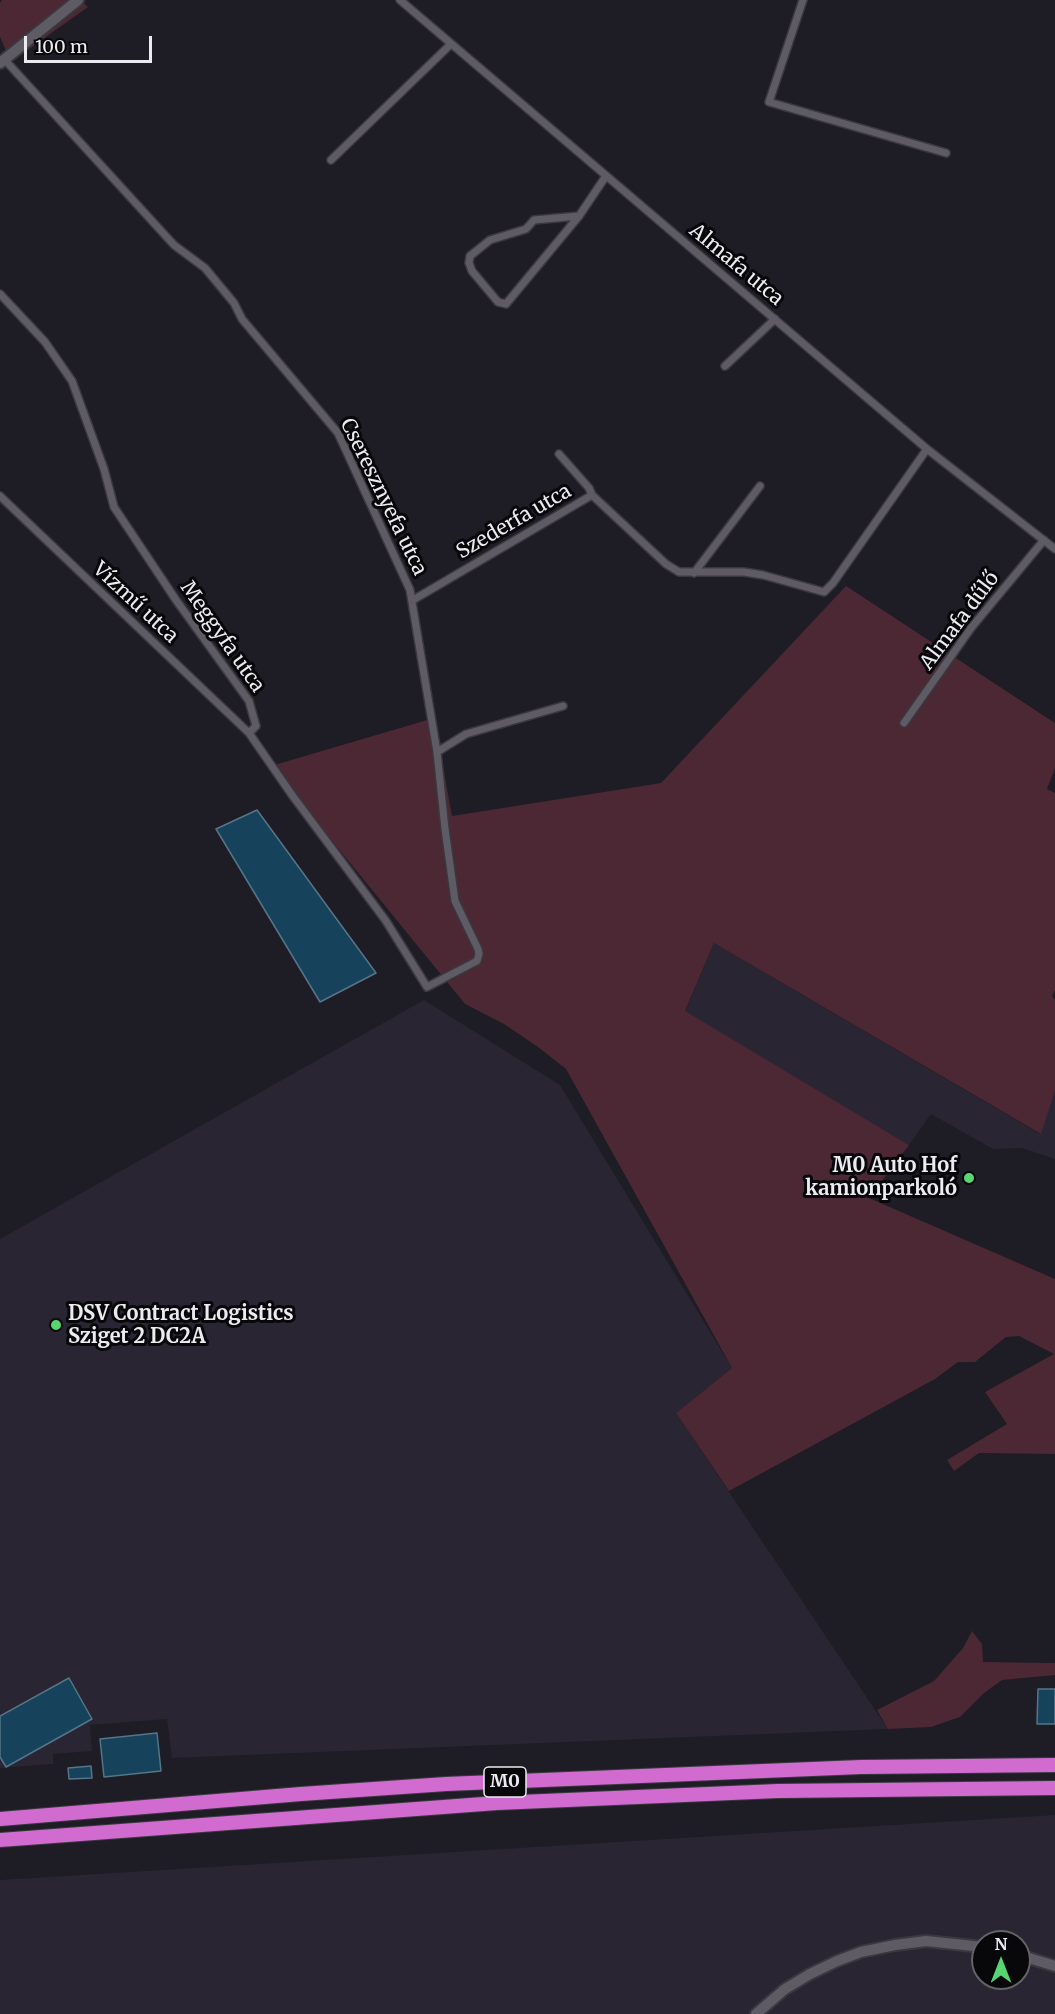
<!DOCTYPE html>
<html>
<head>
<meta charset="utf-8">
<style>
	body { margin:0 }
	#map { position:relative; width:1055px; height:2014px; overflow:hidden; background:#1e1c24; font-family:Merriweather,serif }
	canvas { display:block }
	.north { position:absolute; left:971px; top:1930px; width:60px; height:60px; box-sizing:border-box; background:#08070a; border:2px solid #636266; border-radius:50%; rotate:0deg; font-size:16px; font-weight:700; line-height:24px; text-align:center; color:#ecebf0 }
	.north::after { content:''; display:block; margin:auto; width:21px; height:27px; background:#57d570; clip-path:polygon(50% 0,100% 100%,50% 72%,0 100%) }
	.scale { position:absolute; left:24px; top:36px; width:128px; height:27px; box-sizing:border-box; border:3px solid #ecebf0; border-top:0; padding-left:8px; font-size:18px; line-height:21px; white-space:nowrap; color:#ecebf0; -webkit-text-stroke:4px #08070a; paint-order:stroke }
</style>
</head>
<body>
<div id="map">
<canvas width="1055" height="2014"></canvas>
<div class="north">N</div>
<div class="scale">100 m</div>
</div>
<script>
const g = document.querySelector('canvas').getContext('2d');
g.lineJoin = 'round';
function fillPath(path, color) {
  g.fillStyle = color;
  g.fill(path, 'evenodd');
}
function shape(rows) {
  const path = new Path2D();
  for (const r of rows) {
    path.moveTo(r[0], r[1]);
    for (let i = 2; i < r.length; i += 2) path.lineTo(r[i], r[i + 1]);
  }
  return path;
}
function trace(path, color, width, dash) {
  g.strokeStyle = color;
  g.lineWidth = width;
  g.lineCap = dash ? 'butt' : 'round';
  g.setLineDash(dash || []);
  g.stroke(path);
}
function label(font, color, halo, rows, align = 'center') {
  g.font = font + ' Merriweather,serif';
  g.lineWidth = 6;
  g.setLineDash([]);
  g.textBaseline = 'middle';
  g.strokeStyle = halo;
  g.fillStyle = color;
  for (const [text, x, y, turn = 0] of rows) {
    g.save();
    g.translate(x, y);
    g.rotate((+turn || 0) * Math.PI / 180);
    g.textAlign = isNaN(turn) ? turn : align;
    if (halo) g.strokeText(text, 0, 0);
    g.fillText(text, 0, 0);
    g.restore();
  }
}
fillPath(shape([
	[714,943,1040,1134,1055,1091,1055,1159,1022,1148,993,1149,931,1114,909,1145,685,1012],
	[424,1000,560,1085,732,1368,676,1413,888,1729,172,1758,167,1719,90,1725,92,1751,53,1754,53,1764,0,1768,0,1239],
	[1055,1815,1055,2014,0,2014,0,1880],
	[983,1942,1019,1942,1019,1978,983,1978]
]), '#292532');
fillPath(shape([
	[2,0,81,0,88,7,11,62,0,37,0,3],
	[846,586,1055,723,1055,768,1047,789,1055,793,1055,990,1052,996,1055,1000,1055,1091,1041,1134,714,943,685,1011,909,1145,869,1198,1055,1279,1055,1454,979,1453,954,1471,947,1460,1007,1424,985,1392,1054,1354,1019,1336,1006,1337,975,1362,958,1362,935,1379,729,1491,676,1413,732,1368,566,1069,538,1047,504,1024,465,1004,271,766,434,718,452,816,661,783],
	[972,1631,982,1644,983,1662,1055,1663,1055,1675,1002,1680,984,1693,960,1717,931,1727,888,1729,877,1710,934,1681,963,1648]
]), '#4c2734');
const water = shape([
	[257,810,376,973,320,1002,216,829,257,810],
	[69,1678,92,1719,6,1767,0,1757,0,1716,69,1678],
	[1038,1689,1055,1689,1055,1724,1037,1724,1038,1689],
	[157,1733,161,1771,104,1777,100,1739,157,1733],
	[91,1766,92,1778,69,1779,68,1768,91,1766]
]);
fillPath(water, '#16425b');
trace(water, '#567588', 1.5);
const street = shape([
	[400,0,927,449,1055,549],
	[803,0,769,102,946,153],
	[331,160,451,44],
	[579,216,534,220,526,229,490,240,470,256,469,263,472,271,498,302,506,304,579,216,606,176],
	[0,294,45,342,72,381,104,469,114,507,176,600,249,701,256,726,249,733],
	[725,366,775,319],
	[559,454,589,488,592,495],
	[0,496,249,733,292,795,386,921,427,987,477,961,479,954,478,949,455,901,445,829,437,752,410,590,338,433,242,319,234,303,205,268,174,245,4,59],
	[694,573,760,486],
	[413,600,592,495,666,564,679,572,744,572,763,575,824,592,833,583,927,449],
	[904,723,971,628,1044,540],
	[437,752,466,734,563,706]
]);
const secondary = shape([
	[0,63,78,0],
	[1019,1955,1055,1966],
	[756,2014,785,1989,810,1974,837,1961,861,1952,895,1945,926,1941,983,1947]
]);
const highway = shape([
	[0,1819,301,1794,446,1784,861,1767,1055,1765],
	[0,1840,497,1803,778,1791,1055,1788]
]);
trace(street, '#3a393f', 10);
trace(secondary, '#3a393f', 14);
trace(highway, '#3a393f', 16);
trace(street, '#5e5b64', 7);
trace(secondary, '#5e5b64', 10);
trace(highway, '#d16bd0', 14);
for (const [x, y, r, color] of [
	[969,1178,6,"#57d570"],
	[56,1325,6,"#57d570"]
]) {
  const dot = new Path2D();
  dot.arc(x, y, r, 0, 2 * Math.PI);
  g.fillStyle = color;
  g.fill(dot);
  trace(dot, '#08070a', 2);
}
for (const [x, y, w] of [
	[505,1782,42]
]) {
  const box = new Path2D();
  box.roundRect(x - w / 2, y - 15, w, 30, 4.5);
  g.fillStyle = '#08070a';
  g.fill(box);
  trace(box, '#ecebf0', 1.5);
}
label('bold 18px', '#ecebf0', null, [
	["M0",505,1782]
]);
label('20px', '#ecebf0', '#08070a', [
	["Almafa utca",736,265,40],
	["Cseresznyefa utca",383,497,64],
	["Szederfa utca",514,522,-30],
	["Vízmű utca",135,603,43],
	["Almafa dűlő",960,621,-53],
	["Meggyfa utca",222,637,55]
]);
label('bold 20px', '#ecebf0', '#08070a', [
	["M0 Auto Hof",957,1166],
	["kamionparkoló",957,1189],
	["DSV Contract Logistics",68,1314,"left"],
	["Sziget 2 DC2A",68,1337,"left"]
], 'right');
</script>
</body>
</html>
